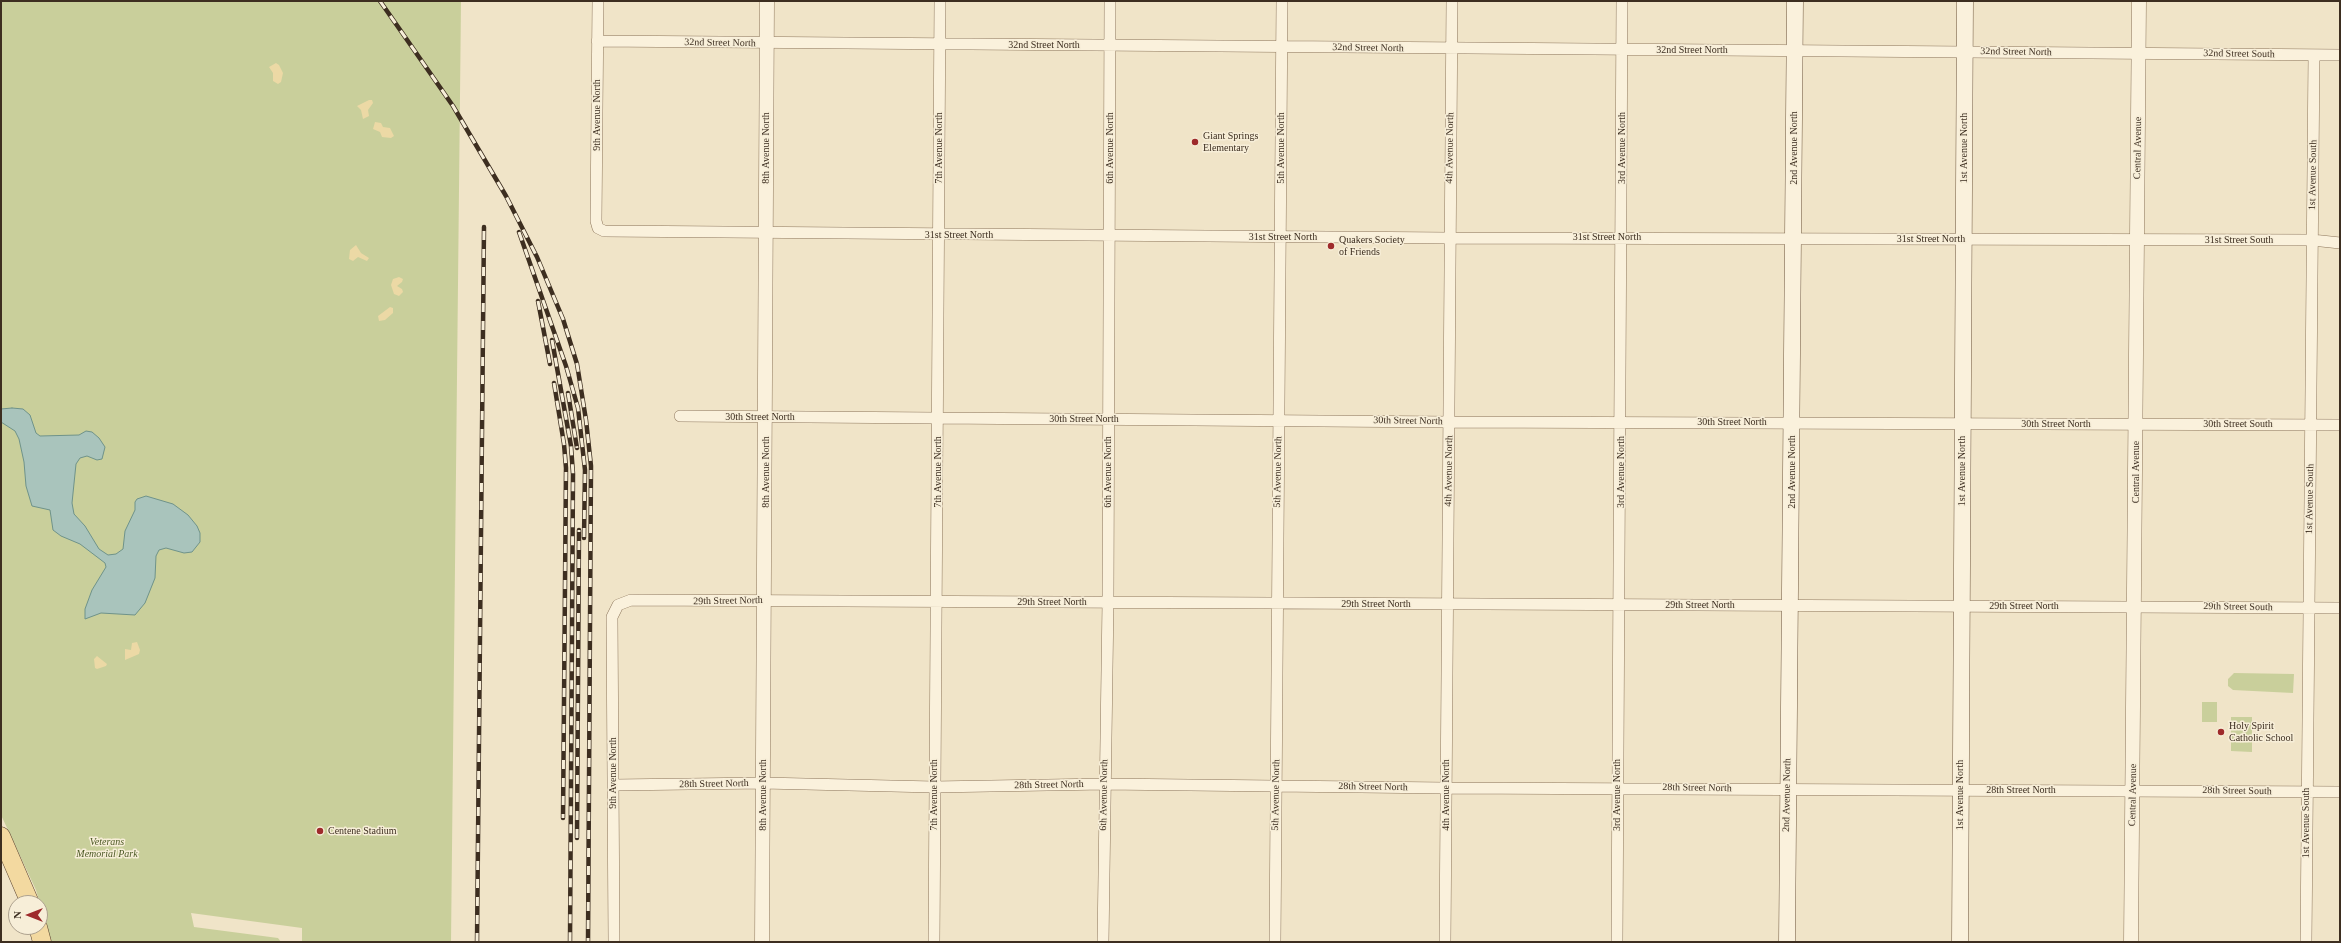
<!DOCTYPE html>
<html>
<head>
<meta charset="utf-8">
<style>
	body { margin:0 }
	#map { position:relative; width:2341px; height:943px; overflow:hidden; background:#f0e4c8; font-family:Georgia,serif }
	canvas { display:block }
	.frame { position:absolute; inset:0; border:2px solid #3d2e20; pointer-events:none }
	.north { position:absolute; left:8px; top:895px; width:40px; height:40px; box-sizing:border-box; background:#f7eed8; border:1px solid #ada18e; border-radius:50%; rotate:270deg; font-size:11px; font-weight:700; line-height:16px; text-align:center; color:#3d2e20 }
	.north::after { content:''; display:block; margin:auto; width:14px; height:18px; background:#9e2a2b; clip-path:polygon(50% 0,100% 100%,50% 72%,0 100%) }
</style>
</head>
<body>
<div id="map">
<canvas width="2341" height="943"></canvas>
<div class="frame"></div>
<div class="north">N</div>
</div>
<script>
const g = document.querySelector('canvas').getContext('2d');
g.lineJoin = 'round';
function fillPath(path, color) {
  g.fillStyle = color;
  g.fill(path, 'evenodd');
}
function shape(rows) {
  const path = new Path2D();
  for (const r of rows) {
    path.moveTo(r[0], r[1]);
    for (let i = 2; i < r.length; i += 2) path.lineTo(r[i], r[i + 1]);
  }
  return path;
}
function trace(path, color, width, dash) {
  g.strokeStyle = color;
  g.lineWidth = width;
  g.lineCap = dash ? 'butt' : 'round';
  g.setLineDash(dash || []);
  g.stroke(path);
}
function label(font, color, halo, rows, align = 'center') {
  g.font = font + ' Georgia,serif';
  g.lineWidth = 3;
  g.setLineDash([]);
  g.textBaseline = 'middle';
  g.strokeStyle = halo;
  g.fillStyle = color;
  for (const [text, x, y, turn = 0] of rows) {
    g.save();
    g.translate(x, y);
    g.rotate((+turn || 0) * Math.PI / 180);
    g.textAlign = isNaN(turn) ? turn : align;
    if (halo) g.strokeText(text, 0, 0);
    g.fillText(text, 0, 0);
    g.restore();
  }
}
fillPath(shape([
	[1,1,461,1,451,942,302,942,302,928,191,913,194,927,278,938,281,942,51,942,36,890,1,815],
	[2234,673,2294,674,2293,693,2233,690,2228,686,2228,679],
	[2202,702,2217,702,2217,722,2202,722],
	[2231,717,2252,717,2252,752,2231,751]
]), '#c9cf9b');
fillPath(shape([
	[276,63,279,65,283,73,281,82,278,84,273,81,273,73,269,67],
	[369,100,372,100,373,103,368,110,369,116,363,119,361,110,357,106],
	[375,122,381,123,383,127,390,128,394,136,391,138,382,137,380,132,373,129],
	[356,245,361,253,369,258,367,261,358,257,353,261,349,259,350,250],
	[399,277,403,279,402,282,397,286,402,289,403,292,399,296,394,294,391,285,393,279],
	[390,307,393,308,393,313,385,320,379,321,378,316],
	[137,642,140,650,139,654,125,660,125,649,131,650,132,643],
	[97,656,107,664,106,666,97,669,95,668,94,659]
]), '#ecd9a5');
const water = shape([
	[12,408,23,409,30,415,36,433,40,436,79,435,86,431,92,432,99,438,105,447,102,459,97,460,87,456,80,458,76,464,72,503,74,514,85,526,99,549,108,555,116,554,123,549,125,531,135,510,135,502,137,499,146,496,173,504,188,515,197,526,200,533,200,542,192,552,184,553,166,548,159,550,156,556,155,578,145,603,135,615,101,613,85,619,85,609,92,590,106,567,105,563,80,544,61,536,53,530,50,510,32,506,26,486,24,462,19,439,15,431,1,422,1,409,12,408]
]);
fillPath(water, '#a9c4bc');
trace(water, '#6f938a', 1);
const minor = shape([
	[598,1,596,221,598,228,604,231,1449,238,2312,240,2340,243],
	[597,41,2340,55],
	[680,416,1450,422,2340,425],
	[614,785,763,783,934,787,1104,784,1446,788,2340,792],
	[614,942,612,617,618,605,631,600,2340,608],
	[934,942,940,1],
	[1103,942,1108,602,1110,1],
	[1275,942,1282,1],
	[1445,942,1452,1],
	[1617,942,1622,1],
	[2306,942,2314,55]
]);
const tertiary = shape([
	[762,942,767,1],
	[2131,942,2139,1]
]);
const secondary = shape([
	[1787,942,1795,1],
	[1960,942,1965,1]
]);
const primary = shape([
	[1,836,30,903],
	[38,927,42,942]
]);
trace(minor, '#8d765c', 12);
trace(tertiary, '#8d765c', 15);
trace(secondary, '#6f573f', 17);
trace(primary, '#5b4430', 19);
trace(minor, '#faf1dc', 11);
trace(tertiary, '#faf1dc', 14);
trace(secondary, '#faf1dc', 16);
trace(primary, '#f3d9a0', 18);
const rail = shape([
	[380,1,453,106,506,196,537,257,563,319,577,364,586,420,591,466,588,942],
	[519,232,566,366,578,408,585,470,584,538],
	[538,301,550,364],
	[552,340,571,446,573,474,570,942],
	[554,383,564,444,566,468,563,818],
	[568,393,577,448],
	[577,838,579,530],
	[477,942,484,227]
]);
trace(rail, '#3d2e20', 4.5);
trace(rail, '#f7eed8', 3, [9]);
for (const [x, y, r, color] of [
	[1195,142,4,"#9e2a2b"],
	[1331,246,4,"#9e2a2b"],
	[2221,732,4,"#9e2a2b"],
	[320,831,4,"#9e2a2b"]
]) {
  const dot = new Path2D();
  dot.arc(x, y, r, 0, 2 * Math.PI);
  g.fillStyle = color;
  g.fill(dot);
  trace(dot, '#f7eed8', 1.5);
}
label('10px', '#3d2e20', '#f7eed8', [
	["32nd Street North",720,43,1],
	["32nd Street North",1044,45],
	["32nd Street North",1368,48,1],
	["32nd Street North",1692,50],
	["32nd Street North",2016,52,1],
	["32nd Street South",2239,54,1],
	["9th Avenue North",597,115,-90],
	["8th Avenue North",766,148,-90],
	["7th Avenue North",939,148,-90],
	["6th Avenue North",1110,148,-90],
	["5th Avenue North",1281,148,-90],
	["4th Avenue North",1450,148,-89],
	["3rd Avenue North",1622,148,-90],
	["2nd Avenue North",1794,148,-90],
	["1st Avenue North",1964,148,-90],
	["Central Avenue",2138,148,-89],
	["1st Avenue South",2313,175,-89],
	["31st Street North",959,235],
	["31st Street North",1283,237],
	["31st Street North",1607,237],
	["31st Street North",1931,239],
	["31st Street South",2239,240],
	["30th Street North",760,417],
	["30th Street North",1084,419],
	["30th Street North",1408,421,1],
	["30th Street North",1732,422],
	["30th Street North",2056,424],
	["30th Street South",2238,424],
	["4th Avenue North",1449,471,-89],
	["1st Avenue North",1962,471,-90],
	["8th Avenue North",766,472,-90],
	["7th Avenue North",938,472,-90],
	["6th Avenue North",1108,472,-90],
	["5th Avenue North",1278,472,-89],
	["3rd Avenue North",1621,472,-90],
	["2nd Avenue North",1792,472,-90],
	["Central Avenue",2136,472,-90],
	["1st Avenue South",2310,499,-89],
	["29th Street North",728,601,-1],
	["29th Street North",1052,602],
	["29th Street North",1376,604],
	["29th Street North",1700,605],
	["29th Street North",2024,606],
	["29th Street South",2238,607,1],
	["9th Avenue North",613,773,-90],
	["28th Street North",714,784,-1],
	["28th Street North",1049,785,-1],
	["28th Street North",1373,787,1],
	["28th Street North",1697,788,1],
	["28th Street North",2021,790],
	["28th Street South",2237,791,1],
	["8th Avenue North",763,795,-90],
	["7th Avenue North",934,795,-90],
	["6th Avenue North",1104,795,-89],
	["5th Avenue North",1276,795,-89],
	["4th Avenue North",1446,795,-90],
	["3rd Avenue North",1617,795,-90],
	["2nd Avenue North",1787,795,-89],
	["1st Avenue North",1960,795,-90],
	["Central Avenue",2133,795,-89],
	["1st Avenue South",2306,823,-90]
]);
label('10px', '#3d2e20', '#f7eed8', [
	["Giant Springs",1203,136],
	["Elementary",1203,148],
	["Quakers Society",1339,240],
	["of Friends",1339,252],
	["Holy Spirit",2229,726],
	["Catholic School",2229,738],
	["Centene Stadium",328,831]
], 'left');
label('italic 10px', '#4d5a26', '#f7eed8', [
	["Veterans",107,842],
	["Memorial Park",107,854]
]);
</script>
</body>
</html>
